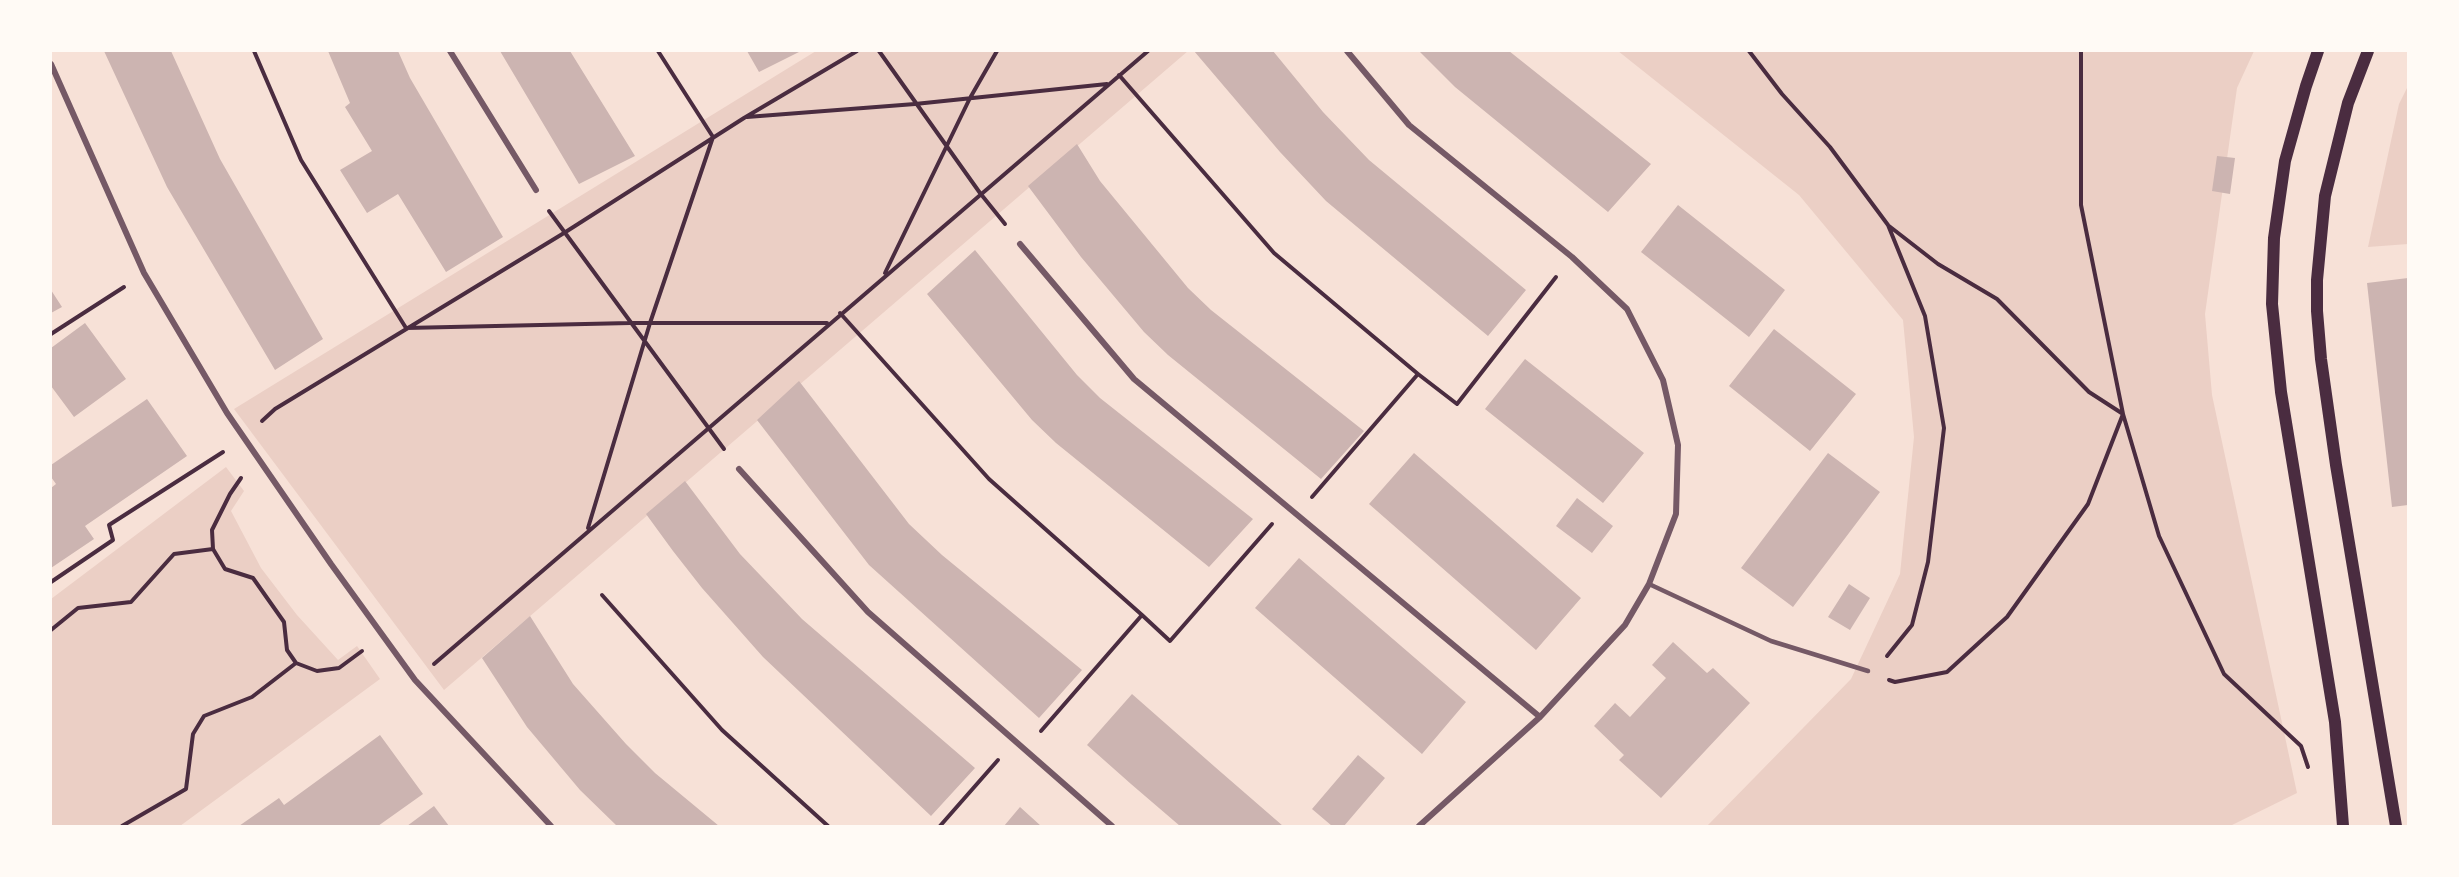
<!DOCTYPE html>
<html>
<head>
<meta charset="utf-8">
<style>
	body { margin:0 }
	#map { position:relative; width:2459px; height:877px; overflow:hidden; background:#f7e1d7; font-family:Rubik,sans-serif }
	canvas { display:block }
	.frame { position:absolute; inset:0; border:52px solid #fffaf5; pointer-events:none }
</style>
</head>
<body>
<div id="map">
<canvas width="2459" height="877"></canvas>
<div class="frame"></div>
</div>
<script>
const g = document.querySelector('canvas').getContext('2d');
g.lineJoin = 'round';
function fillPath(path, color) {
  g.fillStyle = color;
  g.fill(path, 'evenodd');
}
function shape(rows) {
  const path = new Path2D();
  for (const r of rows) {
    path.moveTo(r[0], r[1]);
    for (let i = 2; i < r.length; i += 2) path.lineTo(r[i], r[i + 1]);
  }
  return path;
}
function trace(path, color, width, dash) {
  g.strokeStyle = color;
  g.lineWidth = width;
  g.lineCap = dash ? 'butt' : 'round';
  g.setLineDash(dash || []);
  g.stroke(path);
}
fillPath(shape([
	[816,51,1188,51,444,690,234,409],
	[1618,51,2254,51,2237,88,2205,314,2212,395,2297,793,2230,826,1707,826,1851,679,1900,574,1914,437,1903,320,1799,195],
	[2408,86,2408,244,2368,247,2399,104],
	[226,467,244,491,231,511,261,568,297,615,338,660,357,646,380,679,180,826,51,826,51,599]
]), '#ebcfc5');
fillPath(shape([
	[104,51,171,51,220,159,323,339,275,370,167,187],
	[328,51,398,51,410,78,503,237,446,272,398,194,367,213,340,170,372,151,345,107,350,103],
	[500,51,570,51,635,156,579,184],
	[747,51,801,51,759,72],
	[1194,51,1273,51,1323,112,1369,160,1526,290,1488,336,1326,201,1280,152],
	[1419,51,1509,51,1651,164,1608,212,1455,87],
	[1077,144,1100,181,1188,288,1211,310,1364,431,1321,479,1168,355,1144,332,1081,257,1028,186],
	[2217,156,2235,158,2230,194,2212,191],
	[1678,205,1785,290,1749,337,1641,252],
	[975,250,1077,375,1100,398,1253,519,1209,567,1056,443,1032,420,927,294],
	[2408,278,2408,505,2392,507,2367,283],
	[51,290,62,307,51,313],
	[85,323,126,379,74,417,51,386,51,348],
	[1774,329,1856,394,1810,451,1729,386],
	[1525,359,1644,453,1603,503,1485,409],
	[799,381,909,524,942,555,1082,670,1039,718,869,565,757,420],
	[147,399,187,456,85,526,94,539,51,568,51,488,56,484,51,477,51,465],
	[1414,453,1581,598,1536,650,1369,504],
	[1828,453,1880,492,1793,607,1741,568],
	[685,481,740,554,802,619,975,768,931,816,763,657,702,588,673,551,646,514],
	[1577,498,1613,526,1592,553,1556,526],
	[1299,558,1466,702,1422,754,1255,608],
	[1849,584,1870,598,1850,630,1828,617],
	[530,616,573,684,626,744,655,773,719,826,617,826,580,790,527,727,482,658],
	[1673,642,1707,673,1713,668,1750,703,1661,798,1619,760,1624,755,1594,726,1615,703,1630,717,1666,678,1652,665],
	[1132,694,1215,767,1283,826,1180,826,1131,784,1087,745],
	[380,735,423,794,378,826,239,826,279,798,284,805],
	[1358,755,1385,778,1344,826,1332,826,1312,809],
	[434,806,449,826,407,826],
	[1020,807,1041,826,1004,826]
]), '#ccb4b1');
trace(shape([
	[254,51,301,160,406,328,630,323,827,323],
	[879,51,980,193,1005,224],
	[1749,51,1782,94,1830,147,1888,225,1925,316,1944,428,1928,562,1912,625,1887,656],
	[1119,75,1274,253,1418,374],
	[747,117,915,104,1107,84],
	[549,211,724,449],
	[1889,226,1938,264,1997,299,2089,392,2123,414,2159,536,2224,674,2301,746,2308,767],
	[885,273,970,98,997,51],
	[840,313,989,479,1142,615],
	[51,334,124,287],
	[262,421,275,409,564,233,744,118,857,51],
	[241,478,230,494,212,530,213,549,225,569,253,578,284,622,287,650,296,663,317,671,339,668,362,651],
	[1312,497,1418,374,1457,404,1556,277],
	[588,528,650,323,713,137,658,51],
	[51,582,113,540,109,525,223,452],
	[602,595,722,730,828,826],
	[51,630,78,608,131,602,174,554,213,549],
	[434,664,1148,51],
	[1889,680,1895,682,1947,672,2007,617,2088,504,2123,414,2081,205,2081,51],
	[1041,731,1142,615,1170,641,1272,524],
	[122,826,186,789,193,734,204,716,252,697,296,663],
	[940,826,998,760]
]), '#4a2c40', 4);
trace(shape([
	[1649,584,1771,641,1868,671]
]), '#755966', 4.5);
trace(shape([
	[450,51,536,190],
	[1347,51,1409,125,1572,257,1627,309,1663,380,1678,445,1676,514,1649,584,1625,625,1540,717,1419,826],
	[51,64,144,273,227,413,331,564,415,680,551,826],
	[1020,244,1134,379,1540,717],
	[739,469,868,612,1112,826]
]), '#755966', 6);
trace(shape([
	[2318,51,2306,86,2285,161,2274,238,2272,304,2281,392,2335,722,2343,826],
	[2368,51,2348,103,2325,196,2317,280,2317,311,2321,359,2336,465,2396,826]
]), '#4a2c40', 12);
</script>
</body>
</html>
